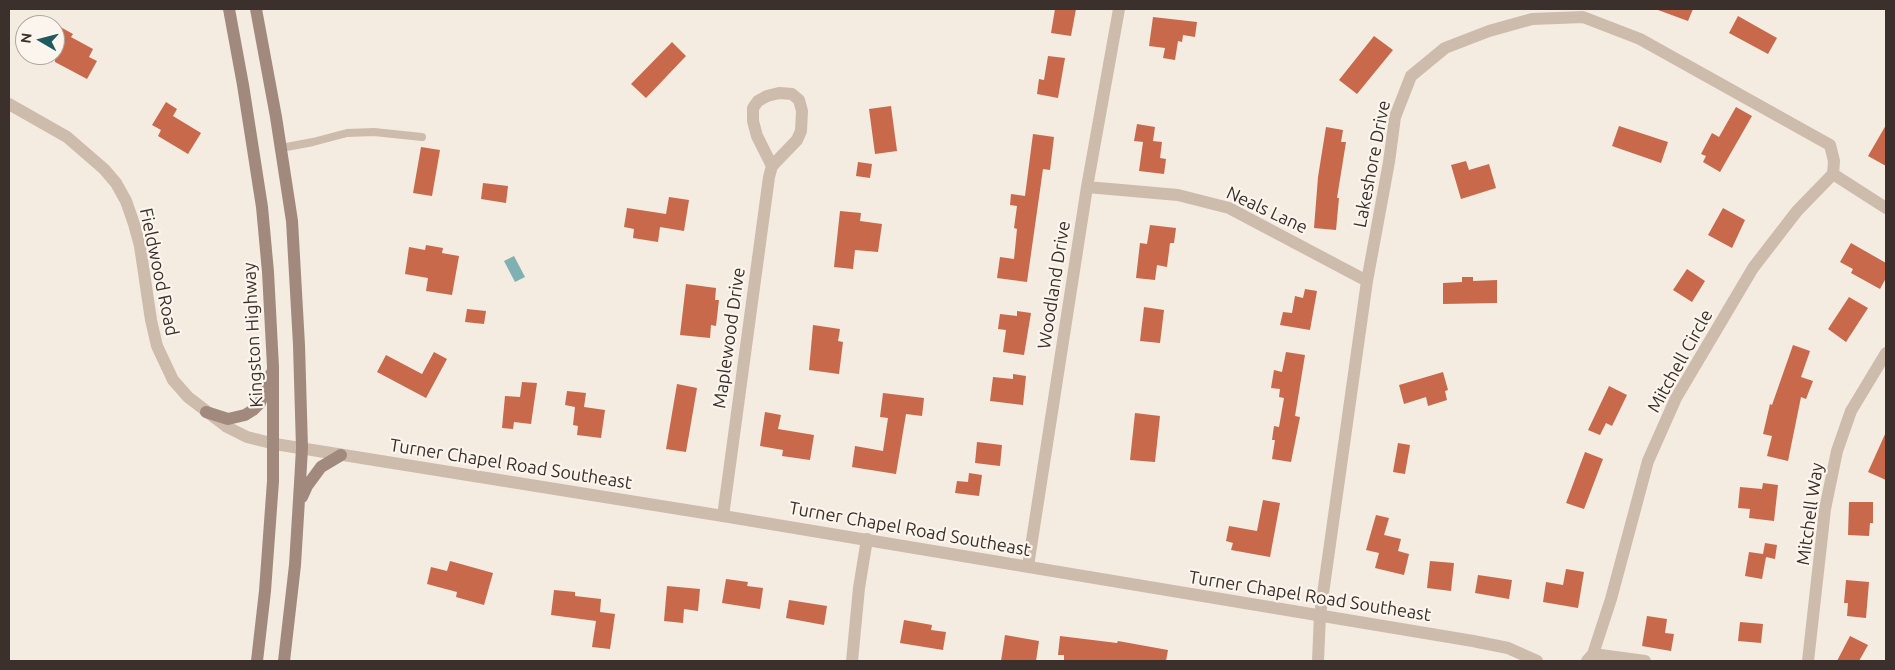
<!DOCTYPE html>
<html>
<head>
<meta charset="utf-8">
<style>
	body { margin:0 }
	#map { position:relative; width:1895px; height:670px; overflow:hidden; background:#f4ebe1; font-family:Ubuntu,sans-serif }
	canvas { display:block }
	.frame { position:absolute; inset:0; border:10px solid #3b302b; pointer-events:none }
	.north { position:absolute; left:15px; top:15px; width:50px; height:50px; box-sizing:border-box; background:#fbf5ee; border:1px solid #aea6a0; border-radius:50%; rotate:278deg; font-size:14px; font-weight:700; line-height:20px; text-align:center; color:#3b302b }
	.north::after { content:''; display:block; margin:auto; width:18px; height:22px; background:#1f5a5e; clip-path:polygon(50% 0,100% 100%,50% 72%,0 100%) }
</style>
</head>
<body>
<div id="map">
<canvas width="1895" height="670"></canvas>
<div class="frame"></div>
<div class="north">N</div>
</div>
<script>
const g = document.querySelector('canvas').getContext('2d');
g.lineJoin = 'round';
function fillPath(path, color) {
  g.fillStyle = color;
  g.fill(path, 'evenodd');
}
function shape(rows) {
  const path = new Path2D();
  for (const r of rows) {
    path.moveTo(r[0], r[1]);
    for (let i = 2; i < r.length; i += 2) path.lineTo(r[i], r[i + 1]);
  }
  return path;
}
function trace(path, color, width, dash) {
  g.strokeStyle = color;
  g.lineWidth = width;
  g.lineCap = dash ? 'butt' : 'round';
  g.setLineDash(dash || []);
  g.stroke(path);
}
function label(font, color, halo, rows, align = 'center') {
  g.font = font + ' Ubuntu,sans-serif';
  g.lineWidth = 4.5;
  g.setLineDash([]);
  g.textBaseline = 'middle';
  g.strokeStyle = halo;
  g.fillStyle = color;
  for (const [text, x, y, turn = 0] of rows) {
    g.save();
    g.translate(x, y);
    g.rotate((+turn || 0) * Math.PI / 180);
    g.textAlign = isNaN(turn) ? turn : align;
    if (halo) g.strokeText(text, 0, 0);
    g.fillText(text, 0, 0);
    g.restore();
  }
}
fillPath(shape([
	[514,256,525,277,515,282,504,261]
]), '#7fb0b2');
fillPath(shape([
	[1055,9,1076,9,1071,36,1051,33],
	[1658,9,1693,9,1688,21,1658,10],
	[1738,16,1777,38,1768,54,1729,33],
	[1153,17,1197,22,1195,37,1183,35,1182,42,1178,41,1175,60,1163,58,1165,48,1149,46],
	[55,24,73,34,71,37,93,49,89,57,97,61,87,79,55,62],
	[1374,36,1393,50,1357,94,1339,80],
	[672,42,686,56,646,98,631,84],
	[1048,56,1065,58,1058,98,1037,94,1039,79,1044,80],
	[166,102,177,109,173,116,201,133,188,154,158,136,161,130,152,125],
	[891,106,897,151,875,154,869,109],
	[1736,107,1752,116,1720,172,1703,162,1706,156,1701,154,1712,133,1719,137],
	[1137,124,1155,127,1153,141,1162,142,1160,158,1166,159,1164,174,1139,171,1143,142,1134,141],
	[1886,125,1886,166,1868,156],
	[1619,126,1668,142,1661,163,1612,146],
	[1326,127,1343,130,1341,142,1346,142,1337,198,1339,198,1336,230,1314,228,1318,177],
	[1033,134,1054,137,1050,170,1043,169,1027,282,997,278,1000,257,1014,259,1017,229,1014,228,1017,206,1010,205,1011,194,1025,196],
	[421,147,440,150,432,196,413,193],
	[1466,161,1469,170,1489,164,1496,188,1461,199,1451,165],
	[858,162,872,164,870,178,856,176],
	[483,183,508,186,506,203,481,199],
	[669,197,689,200,684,231,660,227,658,242,633,238,634,229,624,227,627,208,666,214],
	[1723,208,1745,220,1732,248,1708,235],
	[840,211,861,213,860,221,882,224,878,252,855,250,853,269,834,267],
	[1150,225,1176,228,1174,243,1170,243,1167,267,1157,265,1155,280,1136,278,1140,243,1147,244],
	[1851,243,1886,263,1886,278,1880,289,1851,273,1853,269,1840,262],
	[426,245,443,248,442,253,459,256,452,295,426,291,428,278,405,274,409,247,425,250],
	[1687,269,1705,281,1692,302,1673,290],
	[1462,277,1473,277,1473,281,1497,280,1497,303,1443,304,1443,283,1462,282],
	[686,284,716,288,715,300,719,300,716,326,711,325,710,338,680,335],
	[1305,289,1317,291,1310,330,1280,325,1283,312,1292,313,1295,296,1303,298],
	[1849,297,1868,308,1846,342,1828,329],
	[1144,307,1164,310,1160,343,1140,341],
	[467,309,486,311,484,324,465,322],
	[1017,311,1031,313,1024,355,1003,352,1006,330,998,329,1000,314,1017,316],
	[813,325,840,329,838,341,843,342,839,374,809,370],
	[1793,345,1810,351,1801,377,1813,381,1806,399,1801,397,1788,461,1767,456,1772,436,1763,434,1770,404,1772,405],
	[434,352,447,359,426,398,377,372,386,355,422,374],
	[1286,352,1305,355,1295,416,1300,417,1291,462,1272,459,1275,440,1272,440,1274,426,1279,427,1284,398,1279,397,1280,389,1271,388,1274,370,1282,372],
	[1443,372,1448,390,1445,391,1447,400,1428,406,1426,397,1404,404,1399,385],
	[1013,374,1026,376,1023,405,990,401,993,377,1013,379],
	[522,382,537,383,531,424,514,422,513,429,502,428,505,396,520,397],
	[677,384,697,388,686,452,666,449],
	[1609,386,1627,395,1612,426,1606,423,1600,435,1588,430],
	[567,391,586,393,584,407,605,410,601,438,577,435,578,426,573,425,575,407,565,405],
	[883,393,924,398,922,416,906,414,896,474,852,467,855,446,883,451,888,418,880,417],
	[765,412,781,415,778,429,814,435,810,460,782,456,783,450,760,446],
	[1135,413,1160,416,1155,462,1130,460],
	[1886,432,1886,480,1868,472],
	[977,442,1002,445,1000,466,975,463],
	[1398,443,1410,445,1405,474,1393,472],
	[1585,452,1603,459,1584,509,1566,503],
	[969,473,982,475,979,496,955,493,957,481,968,482],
	[1763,483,1778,485,1774,521,1749,518,1750,509,1738,508,1740,487,1762,489],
	[1263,500,1280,503,1270,557,1231,550,1233,543,1226,541,1229,526,1257,531],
	[1849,502,1873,502,1873,523,1870,523,1869,536,1848,535],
	[1376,515,1389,518,1384,535,1401,539,1398,551,1409,554,1404,575,1375,568,1379,553,1366,550],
	[1765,543,1777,545,1775,559,1766,557,1762,579,1745,576,1749,552,1763,554],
	[450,561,493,573,484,605,456,597,457,592,427,584,431,567,447,571],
	[1430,561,1454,563,1451,591,1427,588],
	[1566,569,1584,572,1578,608,1543,602,1546,582,1563,585],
	[1478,575,1512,580,1509,599,1475,593],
	[726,579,748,582,747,586,763,588,760,609,722,603],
	[1846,580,1869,582,1866,618,1847,616,1848,603,1844,603],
	[667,586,700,589,698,611,684,609,683,623,664,621],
	[554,590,575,592,575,596,601,599,600,612,615,614,610,649,592,647,596,621,551,615],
	[789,600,827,606,824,625,786,618],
	[1647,616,1667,619,1665,633,1674,634,1671,651,1642,646],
	[904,620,932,625,931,630,946,632,943,650,900,643],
	[1740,622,1763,624,1761,643,1738,641],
	[1005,635,1039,641,1036,661,1001,661],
	[1060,636,1117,643,1118,641,1168,650,1166,661,1064,661,1064,655,1058,655],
	[1850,636,1868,645,1859,661,1837,661]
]), '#c8694b');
trace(shape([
	[281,148,313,142,347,133,374,132,422,137]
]), '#cdbbac', 8);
trace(shape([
	[9,104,67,137,104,169,116,183,126,201,134,224,140,246,151,320,157,346,173,380,188,397,227,427,247,437,275,444],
	[1833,174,1886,208],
	[1087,187,1178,195,1229,208,1367,281],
	[723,516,769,177,772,166,797,140,801,131,802,111,799,100,792,94,779,93,767,96,758,101,753,108,753,121,757,136,772,166],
	[1028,566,1087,187,1119,9],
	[1593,654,1645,661],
	[852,661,859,588,867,539],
	[1318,661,1320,615,1367,281,1389,162,1395,117,1411,76,1445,48,1489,31,1532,19,1583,17,1640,39,1830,145,1834,161,1833,174],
	[1587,661,1593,654,1611,599,1648,461,1676,398,1753,268,1797,211,1833,174],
	[1808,661,1825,509,1837,451,1851,411,1886,353]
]), '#cdbbac', 12);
trace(shape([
	[275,444,723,516,1473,641,1508,648,1537,661]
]), '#cdbbac', 12);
trace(shape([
	[229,9,243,85,262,207,268,272,273,367,273,481,265,591,257,661],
	[256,9,276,117,292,221,299,345,302,448,300,483,295,565,284,661],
	[206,412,228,419,245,415,253,410,260,403,271,374],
	[302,497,307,486,321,467,341,455]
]), '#a18a7d', 12);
label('18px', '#3b302b', '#fbf5ee', [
	["Lakeshore Drive",1372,164,-79],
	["Neals Lane",1267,210,25],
	["Fieldwood Road",159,272,78],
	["Woodland Drive",1054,285,-81],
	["Kingston Highway",253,335,-93],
	["Maplewood Drive",729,338,-82],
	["Mitchell Circle",1680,361,-61],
	["Turner Chapel Road Southeast",511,464,9],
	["Mitchell Way",1810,514,-82],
	["Turner Chapel Road Southeast",910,529,10],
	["Turner Chapel Road Southeast",1310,596,9]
]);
</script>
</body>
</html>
